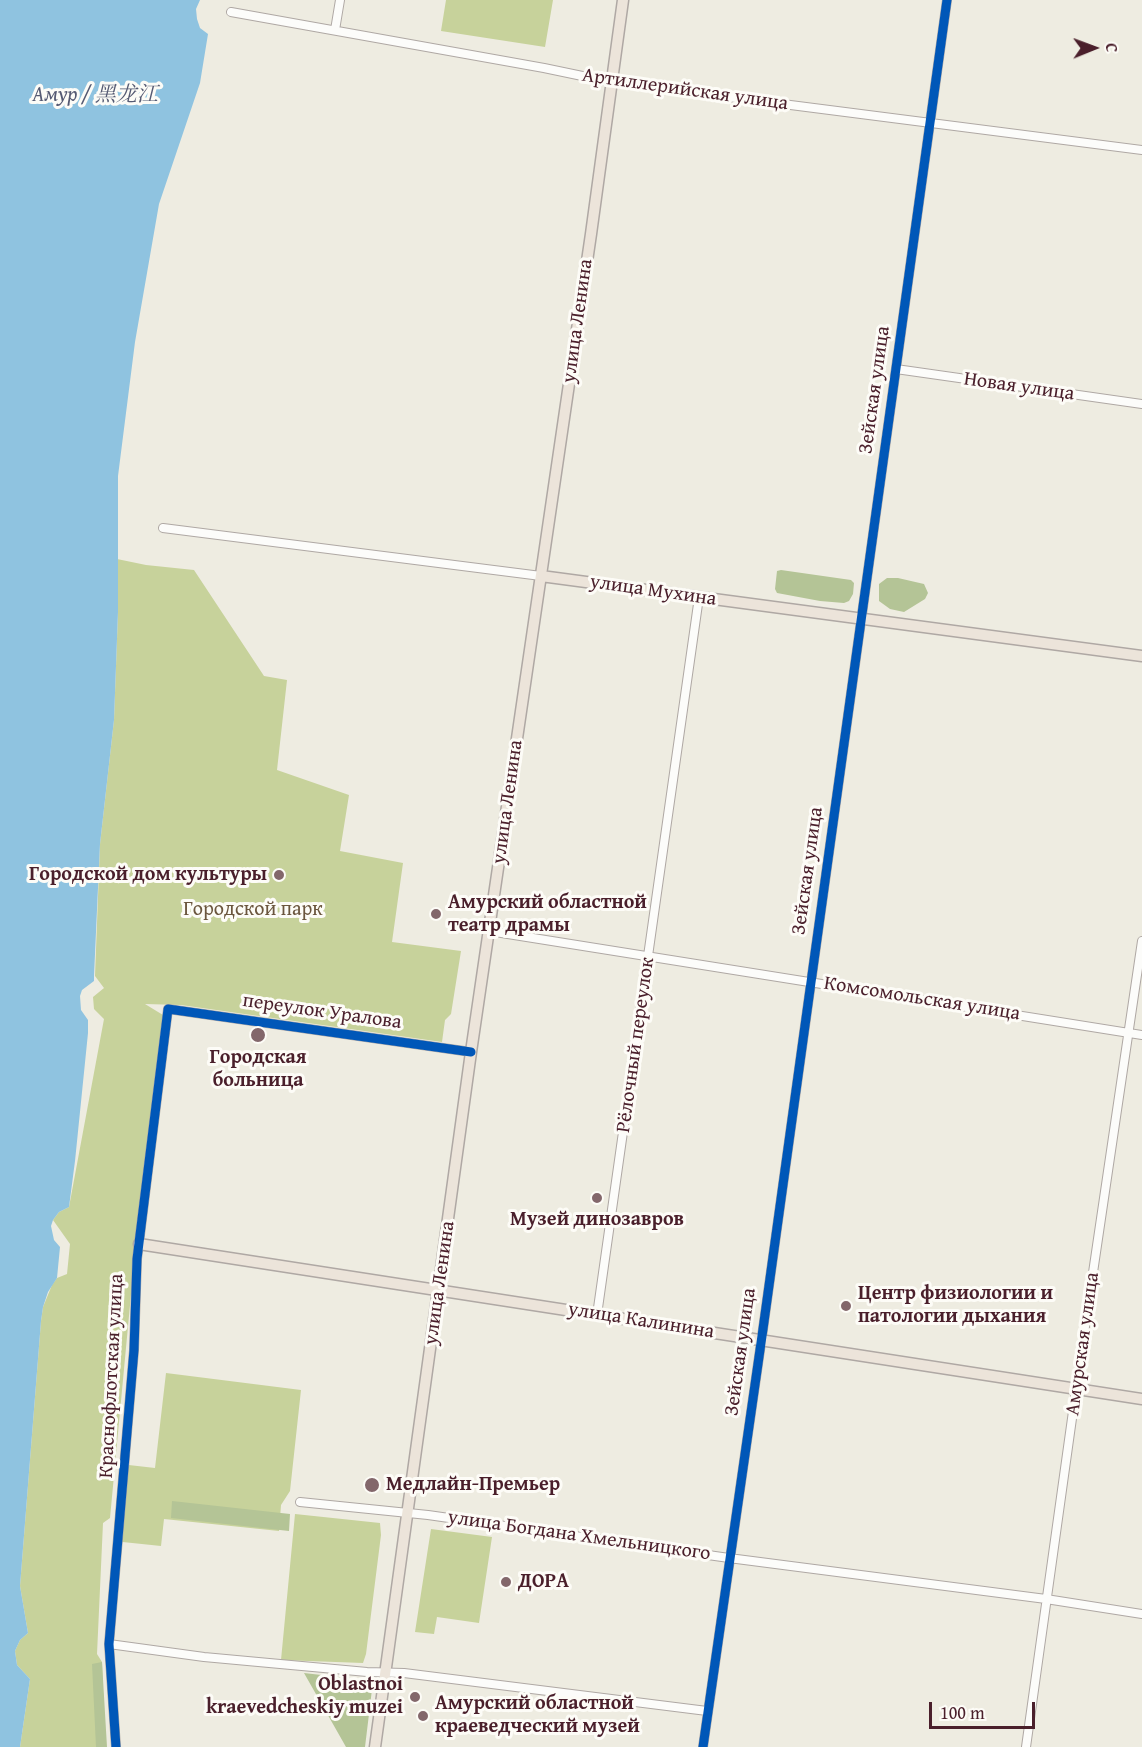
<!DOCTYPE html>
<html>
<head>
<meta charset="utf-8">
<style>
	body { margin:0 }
	#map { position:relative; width:1142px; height:1747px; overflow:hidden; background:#eeece1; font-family:"Gentium Book Plus",serif }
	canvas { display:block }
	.north { position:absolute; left:1064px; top:18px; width:60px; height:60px; -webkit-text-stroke:4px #fdfcf7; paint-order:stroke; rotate:89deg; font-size:16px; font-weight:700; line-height:24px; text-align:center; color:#4a1f2b }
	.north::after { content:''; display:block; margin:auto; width:21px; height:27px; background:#4a1f2b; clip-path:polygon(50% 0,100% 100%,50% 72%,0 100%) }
	.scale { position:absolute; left:929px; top:1702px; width:106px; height:27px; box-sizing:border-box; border:3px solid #4a1f2b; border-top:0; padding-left:8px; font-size:18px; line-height:21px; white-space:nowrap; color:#4a1f2b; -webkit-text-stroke:4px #fdfcf7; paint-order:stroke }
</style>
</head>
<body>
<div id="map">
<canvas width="1142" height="1747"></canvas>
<div class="north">С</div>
<div class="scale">100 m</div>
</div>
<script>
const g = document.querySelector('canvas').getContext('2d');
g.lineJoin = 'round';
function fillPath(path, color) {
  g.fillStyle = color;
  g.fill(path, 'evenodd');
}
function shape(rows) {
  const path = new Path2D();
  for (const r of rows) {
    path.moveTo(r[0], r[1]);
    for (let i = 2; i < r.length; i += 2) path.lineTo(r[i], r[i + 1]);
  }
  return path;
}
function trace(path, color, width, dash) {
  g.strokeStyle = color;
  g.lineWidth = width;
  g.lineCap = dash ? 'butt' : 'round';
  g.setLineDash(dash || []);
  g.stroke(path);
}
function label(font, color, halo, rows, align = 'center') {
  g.font = font + ' "Gentium Book Plus","Noto Serif SC",serif';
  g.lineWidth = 6;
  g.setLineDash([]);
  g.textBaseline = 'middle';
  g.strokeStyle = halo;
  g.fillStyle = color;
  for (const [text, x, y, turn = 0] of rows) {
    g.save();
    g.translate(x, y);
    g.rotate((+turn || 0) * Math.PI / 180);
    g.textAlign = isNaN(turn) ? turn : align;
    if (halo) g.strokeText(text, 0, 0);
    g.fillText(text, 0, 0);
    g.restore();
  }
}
fillPath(shape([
	[446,0,553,0,545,47,441,31],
	[117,559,146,565,194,570,264,676,287,680,277,770,349,795,340,851,403,863,392,942,461,951,451,1014,445,1020,442,1042,181,1005,145,1004,163,1015,135,1252,110,1518,103,1523,97,1654,102,1662,105,1747,20,1747,30,1679,17,1665,15,1651,20,1640,28,1633,20,1586,41,1321,43,1307,52,1285,57,1278,67,1274,70,1244,53,1220,59,1212,69,1207,104,1019,94,1009,93,997,104,988,95,976,100,844,114,720,118,612],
	[166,1373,301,1390,290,1491,281,1505,279,1531,164,1519,161,1546,113,1541,120,1464,155,1468],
	[295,1514,380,1523,381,1535,366,1654,363,1663,281,1660],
	[431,1529,492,1537,479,1623,437,1617,434,1634,415,1632]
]), '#c7d29b');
fillPath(shape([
	[781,570,851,580,854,583,853,594,849,601,844,603,820,601,777,593,775,589,777,571],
	[887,578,898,578,924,584,928,593,925,599,904,612,890,609,879,601,879,584],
	[172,1501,290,1514,289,1531,171,1518],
	[102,1662,107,1747,96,1747,92,1664],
	[304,1673,373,1681,365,1747,346,1747]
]), '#b4c496');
fillPath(shape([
	[0,0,200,0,196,9,197,19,200,28,208,34,200,83,159,204,135,342,118,476,118,612,114,720,100,844,94,976,94,981,82,990,80,996,81,1010,88,1020,88,1033,75,1161,69,1207,59,1212,53,1220,51,1226,54,1240,60,1247,57,1278,48,1292,43,1307,41,1321,20,1586,28,1633,20,1640,15,1651,17,1665,30,1679,20,1747,0,1747]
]), '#8fc3e0');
const minor = shape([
	[231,12,544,68,611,82,1142,150],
	[335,30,340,0],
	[896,369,1142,404],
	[163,528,541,576],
	[489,931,1142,1035],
	[597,1315,699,597],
	[300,1502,428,1515,729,1558,1046,1599,1142,1614],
	[109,1644,204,1657,367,1672,404,1673,707,1711],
	[116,1747,109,1644,134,1350,137,1259,168,1009,471,1052],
	[703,1747,763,1329,947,0],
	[1026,1747,1082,1347,1142,941]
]);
const major = shape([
	[541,576,1142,656],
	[139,1244,1142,1399],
	[375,1747,471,1052,591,234,623,0]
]);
trace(minor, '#afa8a4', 10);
trace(major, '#afa8a4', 13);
trace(minor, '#fcfcfa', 8);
trace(major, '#ece4da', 10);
trace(shape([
	[116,1747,109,1644,134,1350,137,1259,168,1009,471,1052],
	[703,1747,763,1329,947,0]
]), '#0057b8', 9);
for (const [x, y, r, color] of [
	[279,875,6,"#83676b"],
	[436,914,6,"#83676b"],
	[258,1035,8,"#83676b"],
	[597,1198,6,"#83676b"],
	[846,1306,6,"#83676b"],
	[372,1485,8,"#83676b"],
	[506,1582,6,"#83676b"],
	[415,1697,6,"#83676b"],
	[423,1716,6,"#83676b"]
]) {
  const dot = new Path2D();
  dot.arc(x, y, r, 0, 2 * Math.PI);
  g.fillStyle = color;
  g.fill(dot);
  trace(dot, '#fdfcf7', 2);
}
label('20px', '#4a1f2b', '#fdfcf7', [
	["Артиллерийская улица",685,90,8],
	["улица Ленина",578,321,-82],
	["Новая улица",1019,387,8],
	["Зейская улица",875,390,-82],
	["улица Мухина",653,591,8],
	["улица Ленина",508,802,-82],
	["Зейская улица",808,871,-82],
	["Комсомольская улица",922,999,9],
	["переулок Уралова",322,1012,8],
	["Рёлочный переулок",636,1045,-82],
	["улица Ленина",440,1283,-82],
	["улица Калинина",641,1321,9],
	["Амурская улица",1083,1344,-82],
	["Зейская улица",741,1352,-82],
	["Краснофлотская улица",112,1376,-87],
	["улица Богдана Хмельницкого",579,1536,8]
]);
label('bold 20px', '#4a1f2b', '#fdfcf7', [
	["Городской дом культуры",267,875,"right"],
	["Амурский областной",448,903],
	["театр драмы",448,926],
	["Городская",258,1058,"center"],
	["больница",258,1081,"center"],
	["Музей динозавров",597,1220,"center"],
	["Центр физиологии и",858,1294],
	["патологии дыхания",858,1317],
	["Медлайн-Премьер",386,1485],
	["ДОРА",518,1582],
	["Oblastnoi",403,1685,"right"],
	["kraevedcheskiy muzei",403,1708,"right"],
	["Амурский областной",435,1704],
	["краеведческий музей",435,1727]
], 'left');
label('20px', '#6b563e', '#fdfcf7', [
	["Городской парк",253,910]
]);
label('italic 21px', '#555a73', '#fdfcf7', [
	["Амур / 黑龙江",95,96]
]);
</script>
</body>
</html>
